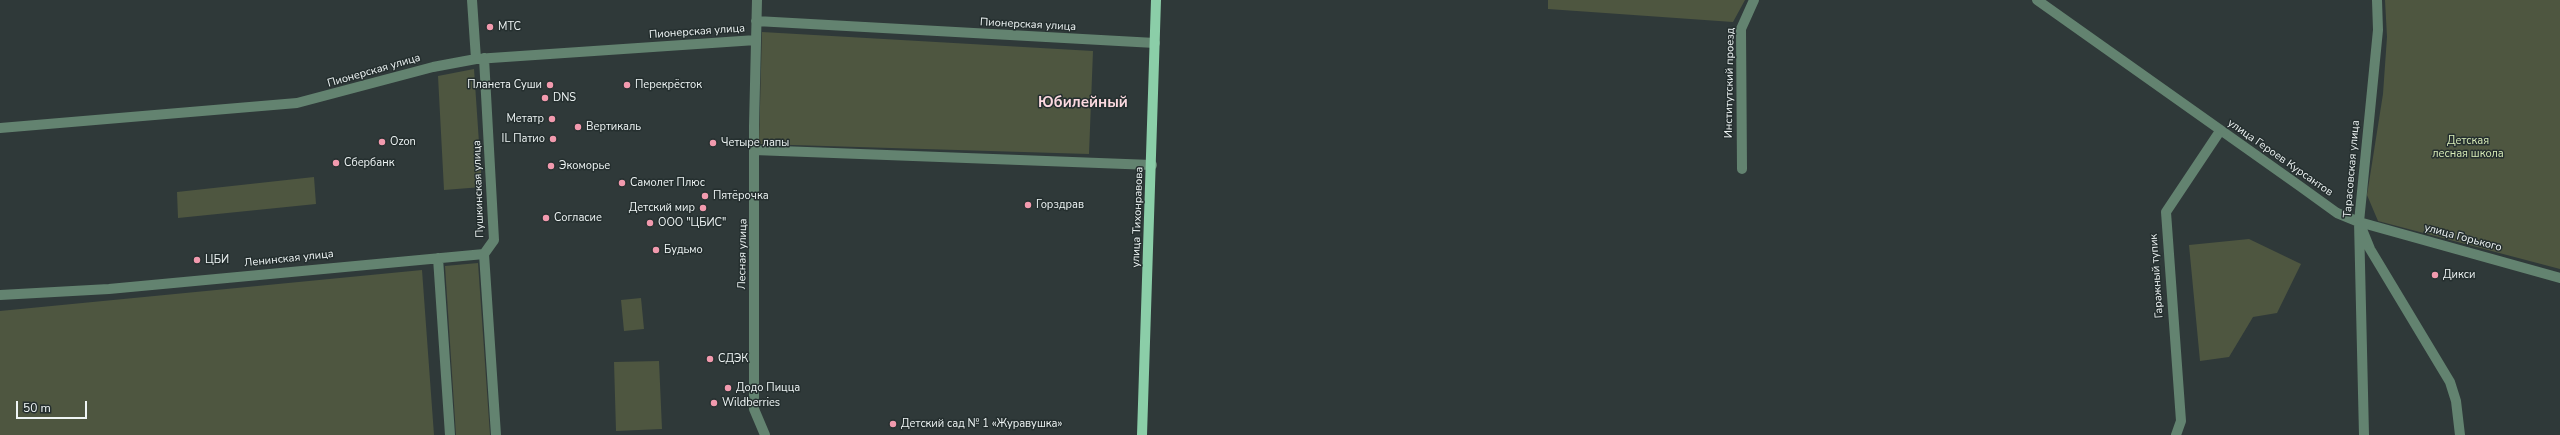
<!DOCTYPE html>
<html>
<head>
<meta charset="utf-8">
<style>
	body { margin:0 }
	#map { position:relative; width:2560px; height:435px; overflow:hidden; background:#2f3939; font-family:"Nunito Sans",sans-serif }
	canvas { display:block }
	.scale { position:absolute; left:16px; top:401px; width:71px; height:18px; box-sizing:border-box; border:2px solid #eff5f5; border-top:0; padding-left:5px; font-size:12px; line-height:14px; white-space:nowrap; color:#eff5f5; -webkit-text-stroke:3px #252f2f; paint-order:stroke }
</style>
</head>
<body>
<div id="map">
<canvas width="2560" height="435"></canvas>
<div class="scale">50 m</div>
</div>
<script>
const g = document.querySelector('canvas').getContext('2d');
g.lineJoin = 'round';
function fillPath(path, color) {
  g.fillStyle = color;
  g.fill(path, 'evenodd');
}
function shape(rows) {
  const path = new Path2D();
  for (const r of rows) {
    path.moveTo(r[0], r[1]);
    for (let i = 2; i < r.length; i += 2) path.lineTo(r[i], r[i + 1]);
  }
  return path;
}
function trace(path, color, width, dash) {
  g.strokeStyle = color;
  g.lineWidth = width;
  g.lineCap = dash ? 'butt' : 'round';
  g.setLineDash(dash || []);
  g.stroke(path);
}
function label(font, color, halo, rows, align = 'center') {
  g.font = font + ' "Nunito Sans",sans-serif';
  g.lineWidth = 3;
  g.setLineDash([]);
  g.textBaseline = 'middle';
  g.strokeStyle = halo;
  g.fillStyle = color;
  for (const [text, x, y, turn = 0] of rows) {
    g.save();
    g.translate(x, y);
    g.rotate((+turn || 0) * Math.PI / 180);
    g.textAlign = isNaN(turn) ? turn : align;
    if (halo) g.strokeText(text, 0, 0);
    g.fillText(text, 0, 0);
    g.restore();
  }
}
fillPath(shape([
	[1548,0,1745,0,1733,22,1548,9],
	[2385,0,2560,0,2560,269,2378,221,2367,195,2383,94,2387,37],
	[762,32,1093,51,1089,154,759,144],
	[474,69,482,187,444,190,438,76],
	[314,177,316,204,178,218,177,192],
	[2249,239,2301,264,2277,313,2253,317,2229,357,2200,361,2189,245],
	[478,263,490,435,456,435,445,266],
	[422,270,434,435,0,435,0,311],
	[641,298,644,329,624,331,621,300],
	[659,361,662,429,616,431,614,362]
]), '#4e5640');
trace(shape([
	[472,0,476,59],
	[757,0,754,126,754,409,765,435],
	[2037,0,2301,187,2337,213,2359,222,2364,435],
	[2377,0,2378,30,2359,222,2370,249,2450,382,2456,401,2460,435],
	[756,21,1155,43],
	[0,128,297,103,433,67,476,59,756,40],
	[754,150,1152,165],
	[1742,169,1741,29,1754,0],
	[2359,222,2560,278],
	[484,254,494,240,484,58],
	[484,254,496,435],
	[438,258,450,435],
	[0,295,109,289,484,254],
	[2176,435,2181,421,2166,212,2220,131]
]), '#638370', 10);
trace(shape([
	[1142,435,1156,0]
]), '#8bcea8', 10);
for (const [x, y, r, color] of [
	[490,27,4,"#f29aae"],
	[550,85,4,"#f29aae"],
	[627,85,4,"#f29aae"],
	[545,98,4,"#f29aae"],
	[552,119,4,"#f29aae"],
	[578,127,4,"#f29aae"],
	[553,139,4,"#f29aae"],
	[382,142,4,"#f29aae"],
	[713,143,4,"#f29aae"],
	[336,163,4,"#f29aae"],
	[551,166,4,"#f29aae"],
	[622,183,4,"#f29aae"],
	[705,196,4,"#f29aae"],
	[1028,205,4,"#f29aae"],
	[703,208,4,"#f29aae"],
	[546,218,4,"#f29aae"],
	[650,223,4,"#f29aae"],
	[656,250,4,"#f29aae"],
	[197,260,4,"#f29aae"],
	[2435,275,4,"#f29aae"],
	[710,359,4,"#f29aae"],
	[728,388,4,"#f29aae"],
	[714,403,4,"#f29aae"],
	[893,424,4,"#f29aae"]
]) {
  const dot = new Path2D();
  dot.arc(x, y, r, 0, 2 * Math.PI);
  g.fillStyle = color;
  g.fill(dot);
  trace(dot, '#252f2f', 1.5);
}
label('11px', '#eff5f5', '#252f2f', [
	["Пионерская улица",1028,25,3],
	["Пионерская улица",697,32,-4],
	["Пионерская улица",374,71,-16],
	["Институтский проезд",1730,83,-89],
	["улица Героев Курсантов",2280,158,35],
	["Тарасовская улица",2352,169,-85],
	["Пушкинская улица",479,189,-92],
	["улица Тихонравова",1138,217,-88],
	["улица Горького",2463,238,15],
	["Лесная улица",743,254,-89],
	["Ленинская улица",289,259,-6],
	["Гаражный тупик",2157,276,-94]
]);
label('11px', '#eff5f5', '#252f2f', [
	["МТС",498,27],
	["Планета Суши",542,85,"right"],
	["Перекрёсток",635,85],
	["DNS",553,98],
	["Метатр",544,119,"right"],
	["Вертикаль",586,127],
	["IL Патио",545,139,"right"],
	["Ozon",390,142],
	["Четыре лапы",721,143],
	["Сбербанк",344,163],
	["Экоморье",559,166],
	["Самолет Плюс",630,183],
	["Пятёрочка",713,196],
	["Горздрав",1036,205],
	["Детский мир",695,208,"right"],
	["Согласие",554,218],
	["ООО \"ЦБИС\"",658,223],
	["Будьмо",664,250],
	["ЦБИ",205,260],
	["Дикси",2443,275],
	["СДЭК",718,359],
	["Додо Пицца",736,388],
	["Wildberries",722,403],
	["Детский сад № 1 «Журавушка»",901,424]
], 'left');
label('11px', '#d7ebb7', '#252f2f', [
	["Детская",2468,141],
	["лесная школа",2468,154]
]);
label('bold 15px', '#fcd9e0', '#252f2f', [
	["Юбилейный",1083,103]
]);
</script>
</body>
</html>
